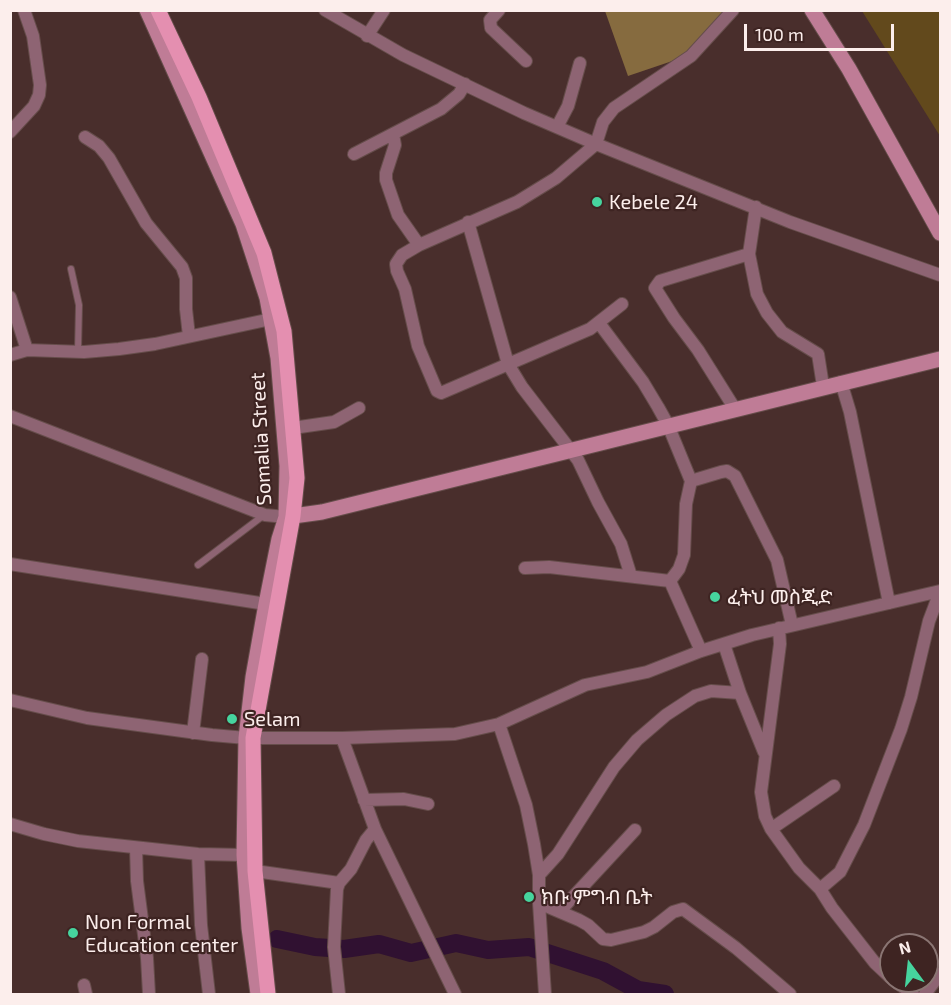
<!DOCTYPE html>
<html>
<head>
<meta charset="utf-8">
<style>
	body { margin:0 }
	#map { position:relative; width:951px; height:1005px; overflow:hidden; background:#492e2c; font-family:"Exo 2",sans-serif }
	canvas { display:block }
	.frame { position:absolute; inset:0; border:12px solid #fceeec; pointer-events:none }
	.north { position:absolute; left:879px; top:933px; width:60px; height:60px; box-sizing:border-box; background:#3e2422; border:2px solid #8a7573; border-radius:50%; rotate:345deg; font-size:16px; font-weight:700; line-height:24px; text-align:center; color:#fceeec }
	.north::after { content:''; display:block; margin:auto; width:21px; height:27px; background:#46d49e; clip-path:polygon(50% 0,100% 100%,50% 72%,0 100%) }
	.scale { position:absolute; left:744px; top:24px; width:150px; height:27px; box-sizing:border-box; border:3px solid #fceeec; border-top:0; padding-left:8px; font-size:18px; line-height:21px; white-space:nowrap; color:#fceeec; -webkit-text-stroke:4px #3e2422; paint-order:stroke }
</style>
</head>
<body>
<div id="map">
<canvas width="951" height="1005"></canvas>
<div class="frame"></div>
<div class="north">N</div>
<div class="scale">100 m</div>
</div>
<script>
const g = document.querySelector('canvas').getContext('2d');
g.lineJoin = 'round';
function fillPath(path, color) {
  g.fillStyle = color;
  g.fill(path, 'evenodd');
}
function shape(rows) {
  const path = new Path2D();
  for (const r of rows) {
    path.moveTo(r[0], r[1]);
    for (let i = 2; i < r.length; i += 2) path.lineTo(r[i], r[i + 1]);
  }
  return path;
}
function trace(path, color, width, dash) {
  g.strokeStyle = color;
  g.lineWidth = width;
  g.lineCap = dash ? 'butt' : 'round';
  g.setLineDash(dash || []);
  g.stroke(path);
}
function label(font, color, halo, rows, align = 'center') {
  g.font = font + ' "Exo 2","Noto Sans Ethiopic",sans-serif';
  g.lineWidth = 4.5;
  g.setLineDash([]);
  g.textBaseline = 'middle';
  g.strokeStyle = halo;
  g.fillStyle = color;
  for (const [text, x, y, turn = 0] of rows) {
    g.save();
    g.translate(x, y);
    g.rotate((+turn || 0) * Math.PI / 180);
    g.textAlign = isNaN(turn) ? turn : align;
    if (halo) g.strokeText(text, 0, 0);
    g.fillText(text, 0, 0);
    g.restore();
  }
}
fillPath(shape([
	[862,11,940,11,940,136]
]), '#62491c');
fillPath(shape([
	[605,11,728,11,690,55,628,76]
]), '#866b3f');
trace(shape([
	[277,939,315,947,344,949,379,944,411,953,456,943,488,950,529,947,603,971,638,990,665,994]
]), '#301131', 18);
const lane = shape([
	[71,269,79,305,78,351],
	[198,565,264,515]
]);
const street = shape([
	[325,10,403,55,524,113,596,144,790,222,940,275],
	[499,10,490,20,491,28,526,61],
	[367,36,384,10],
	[557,127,568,106,580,63],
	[10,132,34,106,39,95,40,85,33,36,24,10],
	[393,134,395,145,386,173,386,180,398,215,419,245],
	[85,137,99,146,109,158,146,223,182,267,186,278,186,309,189,336],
	[354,154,441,109,459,94,465,84],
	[756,207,749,254,757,294,767,313,782,332,818,354,823,386],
	[468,222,508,364,522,387,578,460,598,502,621,544,631,576],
	[10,297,27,350],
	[622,304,590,329,441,393,437,391,418,346,405,289,397,271,396,264,402,255,419,245,517,202,556,178,596,144,603,122,614,108,691,56,733,10],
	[599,323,643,382,658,407,668,425,691,481,686,504,684,555,679,569,670,581],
	[10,355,27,350,84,352,119,349,155,344,271,319],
	[841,382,850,412,889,603],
	[735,409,698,350,674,318,655,288,660,281,749,254],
	[10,416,265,515,286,517],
	[286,429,334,422,359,408],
	[691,481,721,472,727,471,735,476,777,560,792,625],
	[10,564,266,604],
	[525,568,549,567,670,581],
	[670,581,701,651],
	[779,628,780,644,761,792,765,816,771,829,799,868,820,889,832,908,875,963,891,978],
	[724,644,740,693,764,752],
	[10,700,87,718,212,735,246,738,342,738,455,734,499,724,585,685,647,672,701,651,752,635,940,591],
	[499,724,526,805,534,844,539,875,539,903,545,994],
	[193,733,202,659],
	[342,738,375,829,455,994],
	[364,800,404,799,428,804],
	[10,824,44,834,78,841,198,854,244,855],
	[771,829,834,786],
	[136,848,137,881,147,958,149,994],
	[198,854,201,925,209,994],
	[248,870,339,883],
	[539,875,558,854,614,767,637,740,666,715,695,696,711,691,740,693],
	[820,889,840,872,864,825,901,729,911,697,929,621,940,592],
	[539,903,579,920,588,925,603,939,611,940,644,932,654,927,673,912,683,909,736,948,790,994],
	[560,911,635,830],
	[895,981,913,994],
	[84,985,86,994],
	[339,994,334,947,337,889,339,883,351,869,366,840,375,829],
	[925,994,940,974]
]);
const secondary = shape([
	[147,10,243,224,267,298,278,358,287,466,286,517,279,539,266,604,253,677,246,738,244,855,249,928,258,994],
	[812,10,849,69,940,233],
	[286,517,322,512,940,359]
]);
const primary = shape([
	[158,10,199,97,264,253,284,331,297,478,293,516,253,738,255,871,268,994]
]);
trace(lane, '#664d4b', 8);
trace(street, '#664d4b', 14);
trace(secondary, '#664d4b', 17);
trace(primary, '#664d4b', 17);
trace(lane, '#8e6473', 6);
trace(street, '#8e6473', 12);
trace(secondary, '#bf7c96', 15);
trace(primary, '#e48fb0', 15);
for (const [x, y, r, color] of [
	[597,202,6,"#46d49e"],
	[715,597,6,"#46d49e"],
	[232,719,6,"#46d49e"],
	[529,897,6,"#46d49e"],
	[73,933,6,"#46d49e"]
]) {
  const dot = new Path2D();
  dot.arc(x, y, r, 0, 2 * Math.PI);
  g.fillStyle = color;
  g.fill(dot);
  trace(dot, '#3e2422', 2);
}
label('20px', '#fceeec', '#3e2422', [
	["Kebele 24",609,202],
	["ፈትህ መስጂድ",727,597],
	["Selam",244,719],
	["ክቡ ምግብ ቤት",541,897],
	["Non Formal",85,922],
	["Education center",85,945]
], 'left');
label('20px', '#fceeec', '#3e2422', [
	["Somalia Street",261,439,-93]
]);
</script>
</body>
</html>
